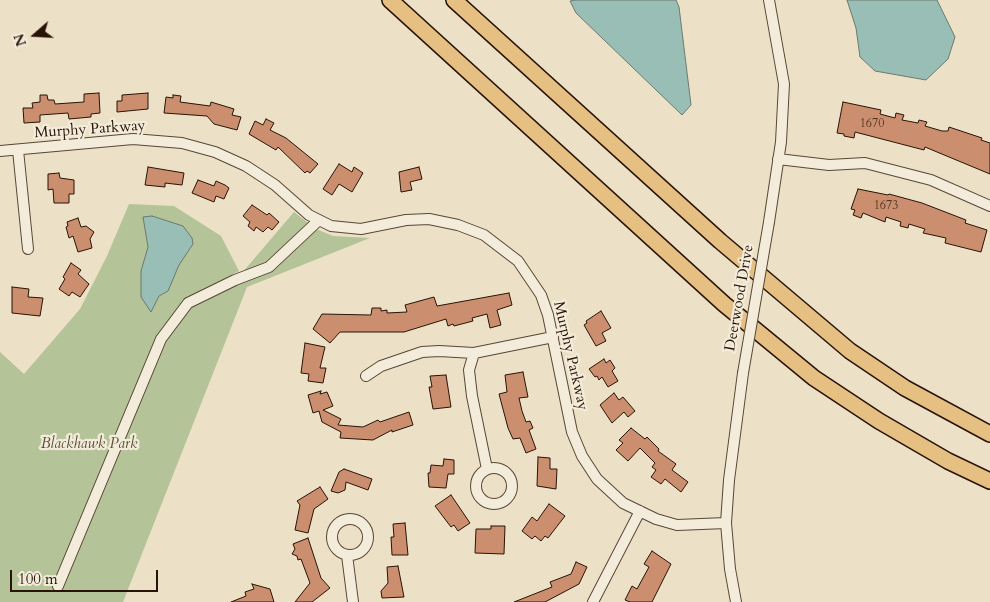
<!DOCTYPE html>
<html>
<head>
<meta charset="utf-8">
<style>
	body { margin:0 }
	#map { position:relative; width:990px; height:602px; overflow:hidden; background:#ece1c6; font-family:Cardo,serif }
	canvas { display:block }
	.north { position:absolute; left:10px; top:10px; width:50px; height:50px; -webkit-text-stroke:4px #f3ecda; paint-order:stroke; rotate:251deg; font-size:14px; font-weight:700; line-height:20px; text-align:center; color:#281306 }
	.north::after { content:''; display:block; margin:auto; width:18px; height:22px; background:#281306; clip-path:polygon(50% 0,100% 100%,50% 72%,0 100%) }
	.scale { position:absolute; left:10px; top:570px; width:148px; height:22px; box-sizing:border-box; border:2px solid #281306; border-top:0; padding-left:6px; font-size:15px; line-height:18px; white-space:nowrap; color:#281306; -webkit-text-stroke:4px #f3ecda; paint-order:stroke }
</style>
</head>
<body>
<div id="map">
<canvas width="990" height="602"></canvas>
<div class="north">N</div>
<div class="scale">100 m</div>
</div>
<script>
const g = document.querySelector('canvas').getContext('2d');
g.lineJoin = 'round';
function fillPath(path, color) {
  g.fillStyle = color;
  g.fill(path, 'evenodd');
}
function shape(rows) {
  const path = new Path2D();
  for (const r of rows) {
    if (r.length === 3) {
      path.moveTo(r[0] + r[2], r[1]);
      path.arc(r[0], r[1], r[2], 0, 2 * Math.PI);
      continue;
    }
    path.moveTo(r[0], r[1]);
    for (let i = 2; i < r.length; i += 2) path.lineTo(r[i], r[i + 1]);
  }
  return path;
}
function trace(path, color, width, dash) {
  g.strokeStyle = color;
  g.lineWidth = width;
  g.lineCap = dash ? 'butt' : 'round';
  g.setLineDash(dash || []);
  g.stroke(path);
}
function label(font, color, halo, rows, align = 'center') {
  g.font = font + ' Cardo,serif';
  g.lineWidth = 4.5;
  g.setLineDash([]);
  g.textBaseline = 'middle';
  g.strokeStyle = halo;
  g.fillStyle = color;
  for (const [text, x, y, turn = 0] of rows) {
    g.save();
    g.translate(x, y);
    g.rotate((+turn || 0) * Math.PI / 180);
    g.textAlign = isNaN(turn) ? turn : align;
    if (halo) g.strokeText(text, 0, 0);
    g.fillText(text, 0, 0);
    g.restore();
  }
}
fillPath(shape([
	[129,204,174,206,221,236,239,271,185,301,230,287,294,212,316,229,333,236,370,238,247,287,123,602,0,602,0,352,24,374,80,309,107,256]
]), '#b4c398');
const water = shape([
	[575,0,676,0,679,7,691,105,682,115,576,13,570,1,575,0],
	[847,0,937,0,955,37,948,59,926,80,875,71,860,57,856,28,847,0],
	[152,216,183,226,192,238,193,244,179,265,168,291,159,296,151,312,141,297,141,271,148,247,143,217,152,216]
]);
fillPath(water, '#99beb5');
trace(water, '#6c7a6f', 1);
const building = shape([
	[99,93,100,113,91,114,91,117,69,119,68,113,40,115,40,122,24,123,23,108,33,108,32,103,40,102,40,95,47,95,48,100,54,100,55,104,84,102,84,94,99,93],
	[148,93,148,109,117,112,117,101,122,101,122,95,148,93],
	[173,95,181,96,180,102,210,106,211,102,234,109,232,115,241,117,237,130,214,124,207,116,164,113,166,97,173,98,173,95],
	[843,102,881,110,880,114,895,118,896,113,904,115,902,120,918,123,919,120,927,122,925,126,942,131,948,131,949,127,982,138,981,140,990,143,990,174,925,147,924,150,855,132,854,138,844,136,844,134,837,133,843,102],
	[266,119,274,123,270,130,286,138,318,164,310,173,307,171,305,173,278,147,276,150,249,134,255,121,263,125,266,119],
	[339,164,352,172,354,167,363,173,352,192,339,184,332,195,323,189,339,164],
	[148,167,184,173,182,185,165,183,165,187,145,185,148,167],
	[419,167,422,179,410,182,412,190,401,192,399,172,419,167],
	[59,173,60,178,74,180,74,194,69,194,69,203,54,203,53,189,48,190,48,174,59,173],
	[198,180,214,186,216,181,225,185,229,188,224,199,216,196,214,202,192,193,198,180],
	[858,189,888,195,889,194,922,203,966,220,965,223,987,230,981,252,945,243,946,238,923,233,925,229,909,224,908,228,900,226,901,222,886,217,885,222,863,213,861,218,853,215,855,210,851,209,858,189],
	[252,205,267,215,269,213,279,222,272,230,268,227,263,232,256,227,254,231,248,226,250,222,243,216,252,205],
	[78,218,81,227,86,226,94,232,90,239,92,248,78,252,73,236,69,238,66,227,68,226,67,222,78,218],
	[71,263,81,270,78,274,89,284,80,297,72,292,69,296,59,289,65,279,63,277,71,263],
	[12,287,29,289,28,297,43,298,40,316,12,313,12,287],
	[509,293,512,305,497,310,501,325,490,328,487,314,472,318,473,321,454,326,453,324,448,326,446,319,404,332,340,332,330,343,313,329,322,314,371,315,372,308,381,308,381,311,387,310,387,313,407,312,405,305,434,297,437,306,509,293],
	[601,311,611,328,602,333,606,341,596,346,584,325,587,323,586,321,601,311],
	[305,343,325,347,320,368,326,368,323,383,308,381,309,374,301,373,305,343],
	[604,359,606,363,610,360,615,368,612,371,618,381,608,387,602,377,599,380,597,376,595,377,589,369,604,359],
	[523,372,528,397,519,398,522,411,526,422,530,421,533,428,529,430,536,449,526,453,520,438,513,439,508,428,499,394,507,392,505,375,523,372],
	[446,375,451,407,433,409,429,387,432,387,430,376,446,375],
	[321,391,320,394,327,392,333,406,323,410,341,419,338,425,363,427,378,420,380,422,409,412,413,425,392,432,392,430,373,440,340,438,341,432,322,422,319,411,313,413,308,395,321,391],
	[614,393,619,400,623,397,635,411,628,417,624,412,612,423,600,405,614,393],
	[631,428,645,439,647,437,659,449,658,451,676,464,672,470,688,482,681,492,665,479,661,484,651,477,656,470,652,467,655,463,640,448,628,461,616,450,623,443,619,440,631,428],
	[538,457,550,458,550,469,557,469,556,489,537,486,538,457],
	[444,459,454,460,454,474,448,474,446,488,429,487,428,473,430,473,431,465,443,466,444,459],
	[344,469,372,479,368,490,346,482,345,490,338,493,331,491,339,472,344,469],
	[320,487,328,499,314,509,308,533,295,530,300,505,297,501,320,487],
	[451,495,470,523,458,531,454,525,451,527,435,506,451,495],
	[549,504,565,516,548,538,545,536,541,541,535,536,532,539,522,531,532,517,537,521,549,504],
	[405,523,408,555,392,555,391,537,394,537,393,524,405,523],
	[491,526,505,526,504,554,475,553,476,529,491,529,491,526],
	[308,538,321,578,330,588,312,602,295,602,310,583,301,559,298,560,297,556,292,554,295,549,293,544,308,538],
	[652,551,671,564,652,602,630,602,625,600,632,586,637,589,649,567,644,564,652,551],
	[576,562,587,567,579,584,545,602,514,602,552,587,550,582,571,574,576,562],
	[398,566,404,597,382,598,381,591,388,583,387,567,398,566],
	[252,584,270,589,274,602,231,602,246,596,245,592,254,589,252,584]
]);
fillPath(building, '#cb8e6e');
trace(building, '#281306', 1);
const minor = shape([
	[18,150,28,249],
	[0,151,133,139,182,143,215,152,246,166,275,185,309,215,331,226,361,229,406,220,429,219,458,225,484,235,518,261,541,295,548,315,572,432,582,456,597,479,623,503,656,519,677,525,726,523],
	[778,159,829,165,865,163,931,180,990,206],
	[769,222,781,142,784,84,769,0],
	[474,353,469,370,472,396,487,469],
	[366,376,381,366,422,352,439,351,474,353,553,337],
	[494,486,18],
	[350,537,18],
	[347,555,353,602],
	[58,586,161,339,188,303,235,280,269,267,319,220],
	[593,602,640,511],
	[736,602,730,569,726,523,729,480,743,373]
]);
const highway = shape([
	[390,0,724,304,814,378,879,421,948,461,990,481],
	[454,0,720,241,850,351,905,388,990,434]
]);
trace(minor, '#594636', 12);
trace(highway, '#281306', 18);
trace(minor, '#f3ecda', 10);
trace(highway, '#e6c083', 15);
const minorBridge = shape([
	[743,373,769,222]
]);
trace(minorBridge, '#594636', 12, []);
trace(minorBridge, '#f3ecda', 10);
label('12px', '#513220', null, [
	["1670",872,124],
	["1673",886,206]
]);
label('15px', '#281306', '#f3ecda', [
	["Murphy Parkway",90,130,-4],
	["Deerwood Drive",740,298,-80],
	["Murphy Parkway",570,356,77]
]);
label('italic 15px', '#595139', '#f3ecda', [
	["Blackhawk Park",89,445]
]);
</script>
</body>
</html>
